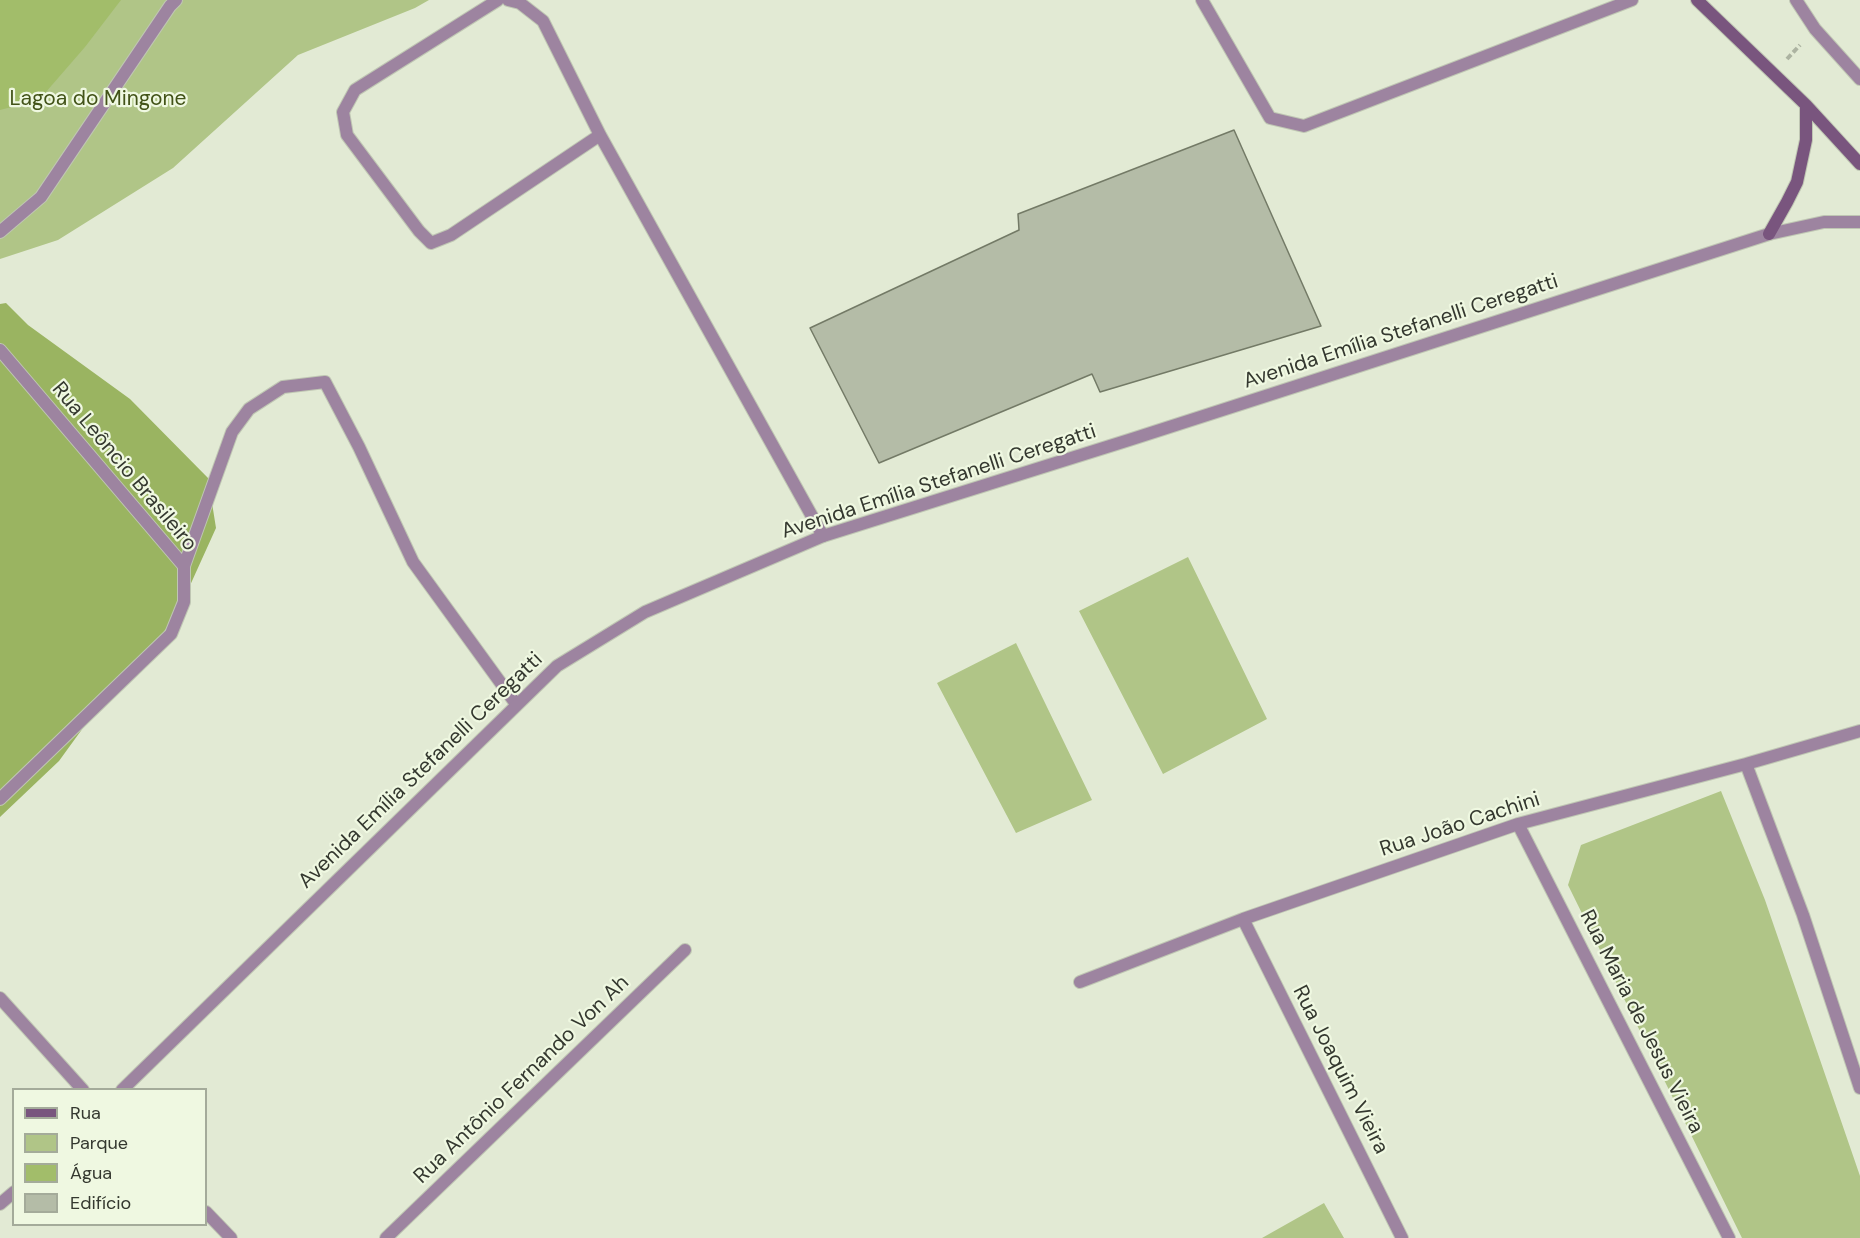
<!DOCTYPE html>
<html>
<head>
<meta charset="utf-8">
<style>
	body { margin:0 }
	#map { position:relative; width:1860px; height:1238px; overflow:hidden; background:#e2ead4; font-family:"DM Sans",sans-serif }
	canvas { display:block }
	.legend { position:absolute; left:12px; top:1088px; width:195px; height:138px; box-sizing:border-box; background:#eff8e1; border:2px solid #a4ab9a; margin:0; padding:8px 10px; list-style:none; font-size:18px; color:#34382f }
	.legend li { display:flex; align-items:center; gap:12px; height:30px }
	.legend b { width:30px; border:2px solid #a4ab9a }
</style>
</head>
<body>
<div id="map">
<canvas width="1860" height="1238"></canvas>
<ul class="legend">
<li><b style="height:8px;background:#79557e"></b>Rua</li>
<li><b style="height:16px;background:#b0c587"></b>Parque</li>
<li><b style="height:16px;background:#a2bd6a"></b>Água</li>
<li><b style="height:16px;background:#b4bca7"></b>Edifício</li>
</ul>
</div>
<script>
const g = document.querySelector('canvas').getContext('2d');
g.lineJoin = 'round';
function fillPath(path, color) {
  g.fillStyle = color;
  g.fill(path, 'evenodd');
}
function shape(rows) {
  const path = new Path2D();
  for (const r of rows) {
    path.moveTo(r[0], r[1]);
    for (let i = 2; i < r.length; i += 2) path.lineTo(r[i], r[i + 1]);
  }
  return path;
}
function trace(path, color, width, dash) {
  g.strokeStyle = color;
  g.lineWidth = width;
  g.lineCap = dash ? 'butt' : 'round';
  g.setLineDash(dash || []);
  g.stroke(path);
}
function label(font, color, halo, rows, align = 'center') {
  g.font = font + ' "DM Sans",sans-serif';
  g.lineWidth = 4.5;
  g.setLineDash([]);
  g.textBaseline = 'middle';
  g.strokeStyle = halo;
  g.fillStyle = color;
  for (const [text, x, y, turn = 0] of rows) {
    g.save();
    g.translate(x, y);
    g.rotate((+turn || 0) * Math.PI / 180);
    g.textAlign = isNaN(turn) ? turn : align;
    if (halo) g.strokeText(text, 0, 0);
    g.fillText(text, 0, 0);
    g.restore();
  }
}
fillPath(shape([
	[0,0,429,0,415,8,298,55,173,168,58,240,0,259],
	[1188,557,1267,719,1163,774,1079,611],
	[1016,643,1092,800,1016,833,937,683],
	[1721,791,1765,900,1860,1176,1860,1238,1742,1238,1568,885,1581,845],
	[1324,1203,1344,1238,1262,1238]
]), '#b0c587');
fillPath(shape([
	[6,303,28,325,130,399,208,478,216,528,178,612,141,664,96,710,59,761,0,817,0,304]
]), '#9ab461');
fillPath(shape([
	[0,0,121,0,85,47,39,100,0,110]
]), '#a2bd6a');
const building = shape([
	[1234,130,1321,326,1100,392,1092,374,879,463,810,328,1019,230,1018,214,1234,130]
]);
fillPath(building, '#b4bca7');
trace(building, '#737a66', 1.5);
const service = shape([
	[498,0,355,90,343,112,347,135,419,231,431,243,451,235,600,135],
	[508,0,520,3,543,21,600,135,823,536],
	[0,232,41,197,170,6,176,0]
]);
const minor = shape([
	[1202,0,1270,118,1304,126,1632,0],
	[1796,0,1815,29,1860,79],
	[0,350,184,566],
	[1746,764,1803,915,1860,1088],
	[0,799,171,634,184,602,184,566,232,432,249,409,283,387,325,382,359,447,413,562,516,704],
	[1518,824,1729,1238],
	[1243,919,1402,1238],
	[1080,982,1243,919,1518,824,1746,764,1860,731],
	[0,998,83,1090],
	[206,1212,231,1238],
	[386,1238,685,950]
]);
const tertiary = shape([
	[122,1090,557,666,645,612,823,536,1129,440,1769,234,1824,222,1860,222],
	[0,1204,14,1192]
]);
const secondary = shape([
	[1697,0,1806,105,1860,164],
	[1769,234,1787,202,1797,182,1806,140,1806,105]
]);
trace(service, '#bfc6b3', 14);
trace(minor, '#bfc6b3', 14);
trace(tertiary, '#bfc6b3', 14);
trace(secondary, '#bfc6b3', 14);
trace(shape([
	[1787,59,1800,45]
]), '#acb3a1', 4, [6, 3]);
trace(service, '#9d84a0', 12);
trace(minor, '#9d84a0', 12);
trace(tertiary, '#9d84a0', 12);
trace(secondary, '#79557e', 12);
label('21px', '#425318', '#eff8e1', [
	["Lagoa do Mingone",98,99]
]);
label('21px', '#34382f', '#eff8e1', [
	["Avenida Emília Stefanelli Ceregatti",1401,332,-18],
	["Rua Leôncio Brasileiro",124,467,50],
	["Avenida Emília Stefanelli Ceregatti",939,482,-18],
	["Avenida Emília Stefanelli Ceregatti",421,771,-44],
	["Rua João Cachini",1460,825,-18],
	["Rua Maria de Jesus Vieira",1641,1022,63],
	["Rua Joaquim Vieira",1340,1070,63],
	["Rua Antônio Fernando Von Ah",522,1080,-44]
]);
</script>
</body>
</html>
